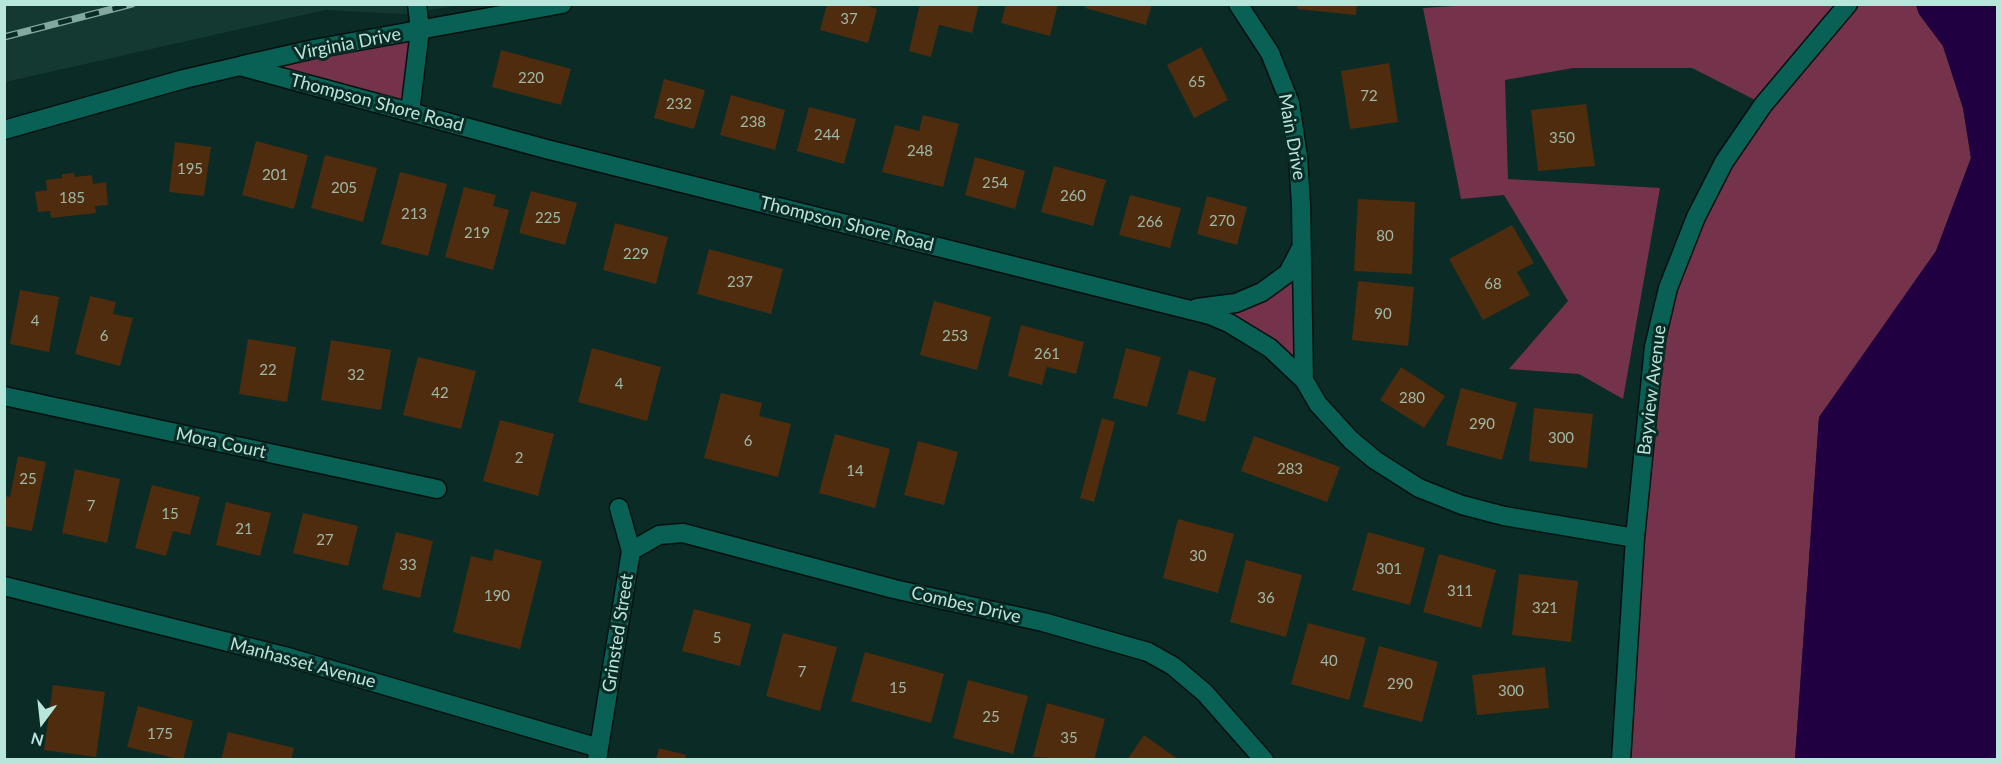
<!DOCTYPE html>
<html>
<head>
<meta charset="utf-8">
<style>
	body { margin:0 }
	#map { position:relative; width:2002px; height:764px; overflow:hidden; background:#0b2b26; font-family:Lato,sans-serif }
	canvas { display:block }
	.frame { position:absolute; inset:0; border:6px solid #b9e6db; pointer-events:none }
	.north { position:absolute; left:12px; top:692px; width:60px; height:60px; -webkit-text-stroke:4px #0b2b26; paint-order:stroke; rotate:195deg; font-size:16px; font-weight:700; line-height:24px; text-align:center; color:#b9e6db }
	.north::after { content:''; display:block; margin:auto; width:21px; height:27px; background:#b9e6db; clip-path:polygon(50% 0,100% 100%,50% 72%,0 100%) }
</style>
</head>
<body>
<div id="map">
<canvas width="2002" height="764"></canvas>
<div class="frame"></div>
<div class="north">N</div>
</div>
<script>
const g = document.querySelector('canvas').getContext('2d');
g.lineJoin = 'round';
function fillPath(path, color) {
  g.fillStyle = color;
  g.fill(path, 'evenodd');
}
function shape(rows) {
  const path = new Path2D();
  for (const r of rows) {
    path.moveTo(r[0], r[1]);
    for (let i = 2; i < r.length; i += 2) path.lineTo(r[i], r[i + 1]);
  }
  return path;
}
function trace(path, color, width, dash) {
  g.strokeStyle = color;
  g.lineWidth = width;
  g.lineCap = dash ? 'butt' : 'round';
  g.setLineDash(dash || []);
  g.stroke(path);
}
function label(font, color, halo, rows, align = 'center') {
  g.font = font + ' Lato,sans-serif';
  g.lineWidth = 6;
  g.setLineDash([]);
  g.textBaseline = 'middle';
  g.strokeStyle = halo;
  g.fillStyle = color;
  for (const [text, x, y, turn = 0] of rows) {
    g.save();
    g.translate(x, y);
    g.rotate((+turn || 0) * Math.PI / 180);
    g.textAlign = isNaN(turn) ? turn : align;
    if (halo) g.strokeText(text, 0, 0);
    g.fillText(text, 0, 0);
    g.restore();
  }
}
fillPath(shape([
	[4,5,462,5,403,14,325,10,5,82]
]), '#143832');
fillPath(shape([
	[1484,4,1916,5,1919,14,1943,46,1963,108,1971,158,1936,251,1819,418,1795,759,1621,759,1668,288,1763,104,1692,68,1573,68,1505,80,1508,179,1660,188,1623,399,1579,374,1509,369,1568,301,1504,195,1461,199,1423,8],
	[420,30,410,112,240,66],
	[1294,265,1304,380,1216,307]
]), '#75324b');
fillPath(shape([
	[1916,5,1997,5,1997,759,1795,759,1819,417,1936,251,1971,158,1963,108,1943,46,1919,14]
]), '#200041');
fillPath(shape([
	[827,4,862,4,877,9,868,43,820,30],
	[920,4,979,4,972,33,939,25,931,57,909,51],
	[1006,4,1058,4,1050,36,1001,23],
	[1086,4,1152,4,1146,25,1085,8],
	[1298,4,1357,4,1356,15,1297,9],
	[1201,47,1228,100,1194,118,1167,65],
	[501,50,571,69,561,105,492,87],
	[1389,63,1398,122,1350,129,1341,71],
	[664,79,705,90,694,129,654,118],
	[731,95,785,110,775,150,720,135],
	[1586,104,1595,166,1538,171,1531,110],
	[809,107,856,119,844,164,797,151],
	[923,115,959,124,943,187,882,172,895,125,919,131],
	[256,141,308,155,294,209,242,195],
	[175,142,211,147,204,196,169,192],
	[325,155,377,168,363,222,311,208],
	[975,157,1025,171,1015,209,965,195],
	[1054,166,1106,180,1093,226,1041,212],
	[400,172,447,184,428,256,381,244],
	[74,173,75,177,92,175,93,184,106,182,108,205,95,206,96,213,51,218,50,211,38,212,35,192,47,190,46,180,62,178,62,174],
	[464,187,496,195,493,206,509,210,493,270,445,257],
	[531,191,577,203,565,245,519,233],
	[1130,195,1181,208,1170,248,1119,235],
	[1207,196,1247,207,1237,245,1197,234],
	[1358,199,1415,202,1412,274,1354,271],
	[615,223,668,237,656,284,603,270],
	[1512,225,1534,263,1517,272,1530,295,1483,320,1449,259],
	[709,249,783,269,771,314,697,294],
	[1358,281,1414,287,1408,346,1352,340],
	[20,290,59,297,49,352,10,344],
	[90,296,116,302,113,314,133,318,120,366,75,354],
	[934,301,991,317,977,370,920,355],
	[1021,325,1084,342,1076,374,1047,367,1042,385,1008,376],
	[248,339,296,347,287,402,239,394],
	[331,340,391,350,381,410,321,400],
	[592,348,661,367,647,421,578,402],
	[1126,348,1161,357,1147,407,1113,398],
	[418,357,476,371,461,429,403,415],
	[1401,367,1445,396,1424,428,1380,400],
	[1189,370,1216,378,1205,422,1177,414],
	[1461,388,1517,403,1502,460,1446,445],
	[721,393,762,403,759,416,791,424,778,477,704,458],
	[1534,408,1593,414,1587,468,1529,461],
	[1102,418,1115,422,1094,502,1080,498],
	[500,420,554,434,538,496,483,481],
	[835,434,890,449,875,508,819,493],
	[1254,436,1340,467,1327,502,1241,471],
	[918,441,958,452,944,505,904,495],
	[18,456,46,462,32,531,4,526,4,496,10,497],
	[75,469,120,479,107,543,62,533],
	[152,485,200,497,190,535,173,531,166,556,135,548],
	[226,502,271,513,260,556,216,545],
	[303,513,358,526,348,566,293,553],
	[1178,519,1234,534,1218,593,1163,578],
	[396,532,433,541,420,598,382,589],
	[1368,532,1425,548,1410,605,1352,590],
	[495,549,542,561,520,649,453,632,471,556,492,561],
	[1439,554,1496,570,1481,628,1423,612],
	[1246,560,1302,575,1286,637,1230,622],
	[1519,574,1578,581,1571,642,1512,635],
	[694,609,751,624,740,666,682,651],
	[1308,623,1366,638,1349,700,1291,684],
	[783,633,837,647,820,711,766,696],
	[1379,646,1438,662,1422,722,1363,707],
	[865,652,944,674,931,723,851,701],
	[1545,667,1549,708,1477,715,1472,675],
	[968,680,1028,696,1013,754,953,738],
	[53,685,105,692,96,757,44,750],
	[1047,703,1105,719,1094,760,1033,757],
	[138,706,193,721,183,760,127,747],
	[228,732,294,748,291,760,221,760],
	[1144,735,1179,760,1127,760],
	[659,748,686,755,685,760,656,760]
]), '#4f2c0d');
const minor = shape([
	[1238,4,1270,53,1290,103,1298,157,1301,205,1304,380],
	[243,65,314,49,562,4],
	[410,112,420,30,417,4],
	[4,130,184,79,240,66,546,149,1210,315,1229,323,1270,348,1304,380,1318,404,1351,440,1375,460,1419,488,1462,505,1504,516,1635,538],
	[1197,308,1236,303,1262,292,1288,273,1301,248],
	[4,396,437,489],
	[631,551,659,535,683,533,894,589,1043,622,1148,652,1173,666,1205,693,1264,760],
	[4,586,284,656,599,748],
	[597,760,631,551,619,508],
	[1621,760,1635,538,1654,347,1668,288,1696,217,1724,162,1763,105,1848,4]
]);
trace(minor, '#05110e', 21);
trace(minor, '#096054', 18);
const rail = shape([
	[4,37,132,4]
]);
trace(rail, '#81a9a0', 7);
trace(rail, '#0b2b26', 4.5, [14]);
label('15px', '#9eb8a8', null, [
	["37",849,19],
	["220",531,78],
	["65",1197,82],
	["72",1369,96],
	["232",679,104],
	["238",753,122],
	["244",827,135],
	["350",1562,138],
	["248",920,151],
	["195",190,169],
	["201",275,175],
	["254",995,183],
	["205",344,188],
	["260",1073,196],
	["185",72,198],
	["213",414,214],
	["225",548,218],
	["270",1222,221],
	["266",1150,222],
	["219",477,233],
	["80",1385,236],
	["229",636,254],
	["237",740,282],
	["68",1493,284],
	["90",1383,314],
	["4",35,321],
	["6",104,336],
	["253",955,336],
	["261",1047,354],
	["22",268,370],
	["32",356,375],
	["4",619,384],
	["42",440,393],
	["280",1412,398],
	["290",1482,424],
	["300",1561,438],
	["6",748,441],
	["2",519,458],
	["283",1290,469],
	["14",855,471],
	["25",28,479],
	["7",91,506],
	["15",170,514],
	["21",244,529],
	["27",325,540],
	["30",1198,556],
	["33",408,565],
	["301",1389,569],
	["311",1460,591],
	["190",497,596],
	["36",1266,598],
	["321",1545,608],
	["5",717,638],
	["40",1329,661],
	["7",802,672],
	["290",1400,684],
	["15",898,688],
	["300",1511,691],
	["25",991,717],
	["175",160,734],
	["35",1069,738]
]);
label('18px', '#b9e6db', '#0b2b26', [
	["Virginia Drive",348,44,-11],
	["Thompson Shore Road",377,103,15],
	["Main Drive",1292,137,80],
	["Thompson Shore Road",847,224,14],
	["Bayview Avenue",1652,390,-83],
	["Mora Court",221,443,12],
	["Combes Drive",966,605,13],
	["Grinsted Street",618,633,-81],
	["Manhasset Avenue",303,663,15]
]);
</script>
</body>
</html>
